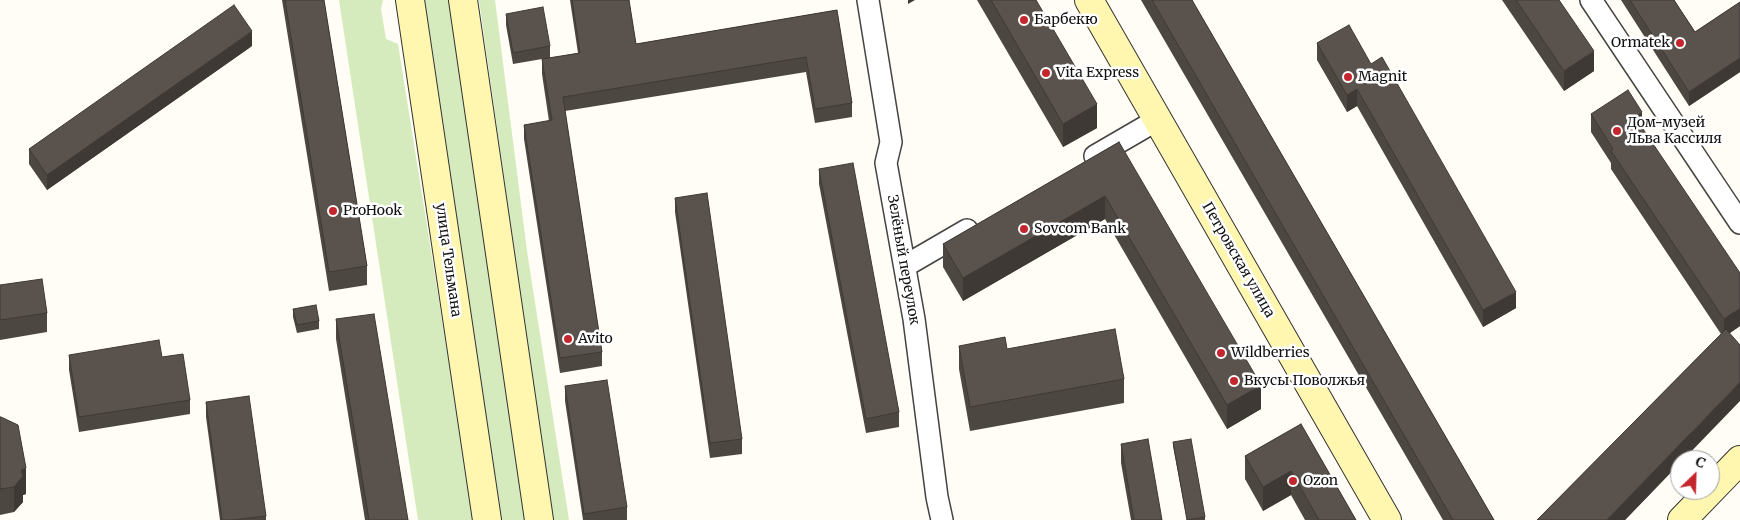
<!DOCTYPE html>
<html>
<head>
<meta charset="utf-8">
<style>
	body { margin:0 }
	#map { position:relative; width:1740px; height:520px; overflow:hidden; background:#fffdf5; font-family:Merriweather,serif }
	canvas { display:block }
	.north { position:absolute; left:1670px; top:450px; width:50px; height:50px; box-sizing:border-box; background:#fff; border:1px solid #a0a0a0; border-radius:50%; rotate:24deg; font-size:14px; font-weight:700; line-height:20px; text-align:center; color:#111 }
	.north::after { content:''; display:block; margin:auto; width:18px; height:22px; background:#c4262e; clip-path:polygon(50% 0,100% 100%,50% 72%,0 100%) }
</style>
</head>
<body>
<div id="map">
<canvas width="1740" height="520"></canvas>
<div class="north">С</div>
</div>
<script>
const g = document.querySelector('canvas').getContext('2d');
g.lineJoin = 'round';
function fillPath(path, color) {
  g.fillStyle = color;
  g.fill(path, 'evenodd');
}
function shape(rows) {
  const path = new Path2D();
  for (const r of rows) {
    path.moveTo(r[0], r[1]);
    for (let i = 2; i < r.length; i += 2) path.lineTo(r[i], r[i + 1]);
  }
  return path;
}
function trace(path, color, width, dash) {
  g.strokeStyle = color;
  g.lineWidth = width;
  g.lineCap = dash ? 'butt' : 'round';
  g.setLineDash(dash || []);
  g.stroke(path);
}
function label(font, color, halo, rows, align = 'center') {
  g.font = font + ' Merriweather,serif';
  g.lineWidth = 5;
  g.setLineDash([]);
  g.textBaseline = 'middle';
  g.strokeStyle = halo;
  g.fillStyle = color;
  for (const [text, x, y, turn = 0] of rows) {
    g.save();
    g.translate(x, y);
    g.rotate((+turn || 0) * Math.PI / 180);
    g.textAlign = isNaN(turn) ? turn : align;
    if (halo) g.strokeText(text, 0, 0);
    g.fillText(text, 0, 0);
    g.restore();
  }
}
fillPath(shape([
	[339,0,383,0,381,9,386,39,398,44,474,520,418,520],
	[423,0,453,0,529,520,502,520],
	[479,0,495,0,527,251,569,520,552,520]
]), '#d5ebbd');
const street = shape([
	[868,0,891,142,886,163,914,319,937,497,942,520],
	[1591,0,1740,223],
	[1095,156,1157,120],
	[905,266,967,230]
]);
const secondary = shape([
	[410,0,487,520],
	[463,0,539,520],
	[1089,0,1387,520],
	[1682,520,1740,460]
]);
trace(street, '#444', 24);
trace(secondary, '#333', 30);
trace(street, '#fff', 21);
trace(secondary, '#fff6b0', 28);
fillPath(shape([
	[282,0,324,0,367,266,367,285,329,291],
	[570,0,629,0,636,44,837,10,852,103,852,117,815,123,806,72,565,111,602,352,602,366,560,373,524,139,524,125,549,121,542,74,542,59,513,64,506,25,506,14,550,46,550,58,578,53],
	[977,0,1036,0,1097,128,1063,147],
	[1141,0,1192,0,1494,520,1443,520],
	[1502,0,1559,0,1594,71,1564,91],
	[1621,0,1674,0,1695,32,1740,2,1740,72,1689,106],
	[1317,43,1371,64,1516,308,1483,327,1357,106,1347,112,1317,60],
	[252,46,47,190,29,164,29,149],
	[1591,114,1642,127,1740,326,1730,333,1680,460,1680,463,1625,520,1537,520,1721,334,1611,169,1611,163,1591,132],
	[1119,142,1261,409,1227,429,1105,219,963,301,943,267,943,244],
	[819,169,899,412,899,427,866,433,819,184],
	[675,198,742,439,742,454,710,458,675,212],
	[0,285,47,313,47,332,0,340],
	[293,309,319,321,319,329,297,333,293,317],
	[336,319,408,520,365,520,336,339],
	[959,346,1007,349,1124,379,1124,403,970,431,959,369],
	[69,355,162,357,190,400,190,414,79,432,69,370],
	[565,386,627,507,627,520,583,520,565,401],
	[206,402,266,516,266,520,220,520,206,417],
	[0,417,26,494,23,495,23,502,14,512,0,515],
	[1301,424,1356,520,1305,520,1291,495,1263,511,1245,479,1245,456],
	[1173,442,1205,517,1205,520,1187,520,1173,446],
	[1121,444,1162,520,1131,520,1121,463]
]), '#4d4742');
fillPath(shape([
	[908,0,915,0,908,4],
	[252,31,252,46,47,190,47,175],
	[1594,51,1594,71,1564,91,1564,71],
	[1740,58,1740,72,1689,106,1689,92],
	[1357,89,1357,106,1347,112,1347,95],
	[1097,104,1097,128,1063,147,1063,124],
	[1642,112,1642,130,1635,117],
	[1105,196,1105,219,963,301,963,278],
	[1516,292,1516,308,1483,327,1483,310],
	[1740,308,1740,326,1724,337,1724,319],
	[1740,382,1740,401,1683,460,1680,460,1680,463,1625,520,1607,520],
	[1261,385,1261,409,1227,429,1227,405],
	[26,468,26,494,23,495,23,502,14,512,14,487,21,470],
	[1291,471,1291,495,1263,511,1263,487]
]), '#3f3936');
const building = shape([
	[285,0,324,0,367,266,329,272,285,0],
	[572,0,629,0,636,44,837,10,852,103,815,109,806,57,563,97,602,352,560,358,524,125,552,120,542,59,580,53,572,0],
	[991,0,1036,0,1097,104,1063,124,991,0],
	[1152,0,1192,0,1494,520,1453,520,1152,0],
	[1516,0,1559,0,1594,51,1564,71,1516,0],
	[1630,0,1674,0,1695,32,1740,2,1740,58,1689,92,1630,0],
	[234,5,252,31,47,175,29,149,234,5],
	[543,7,550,46,513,53,506,14,543,7],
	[1349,25,1371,64,1382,57,1516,292,1483,310,1357,89,1347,95,1317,43,1349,25],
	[1628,90,1642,112,1635,117,1740,273,1740,308,1724,319,1611,151,1613,149,1591,114,1628,90],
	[1119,142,1261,385,1227,405,1105,196,963,278,943,244,1119,142],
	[853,163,899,412,866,419,819,169,853,163],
	[707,193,742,439,710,443,675,198,707,193],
	[42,279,47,313,0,320,0,285,42,279],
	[316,305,319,321,297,325,293,309,316,305],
	[374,314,408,520,369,520,336,319,374,314],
	[1115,329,1124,379,970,407,959,346,1005,337,1007,349,1115,329],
	[1726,329,1740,345,1740,382,1607,520,1537,520,1726,329],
	[159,340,162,357,183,354,190,400,79,417,69,355,159,340],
	[607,380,627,507,584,514,565,386,607,380],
	[249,396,266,516,233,520,222,520,206,402,249,396],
	[0,417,1,417,18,425,26,468,21,470,23,476,14,487,0,489,0,417],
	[1301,424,1356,520,1319,520,1291,471,1263,487,1245,456,1301,424],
	[1148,439,1162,520,1134,520,1121,444,1148,439],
	[1191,439,1205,517,1187,520,1173,442,1191,439]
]);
fillPath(building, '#5a524d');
trace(building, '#3f3936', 1);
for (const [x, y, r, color] of [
	[1024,20,5,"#c4262e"],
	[1680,43,5,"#c4262e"],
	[1046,73,5,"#c4262e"],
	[1348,77,5,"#c4262e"],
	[1617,131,5,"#c4262e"],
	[333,211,5,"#c4262e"],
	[1024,229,5,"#c4262e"],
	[568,339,5,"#c4262e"],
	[1221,353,5,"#c4262e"],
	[1234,381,5,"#c4262e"],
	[1293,481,5,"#c4262e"]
]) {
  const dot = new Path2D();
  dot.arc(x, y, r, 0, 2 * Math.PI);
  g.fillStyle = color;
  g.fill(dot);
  trace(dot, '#fff', 2);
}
label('14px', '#111', '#fff', [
	["Барбекю",1034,20],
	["Ormatek",1670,43,"right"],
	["Vita Express",1056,73],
	["Magnit",1358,77],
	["Дом-музей",1627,123],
	["Льва Кассиля",1627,139],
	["ProHook",343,211],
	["Sovcom Bank",1034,229],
	["Avito",578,339],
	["Wildberries",1231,353],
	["Вкусы Поволжья",1244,381],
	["Ozon",1303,481]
], 'left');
label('14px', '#111', '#fff', [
	["улица Тельмана",448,260,82],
	["Зелёный переулок",903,260,80],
	["Петровская улица",1238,260,60]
]);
</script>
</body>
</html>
